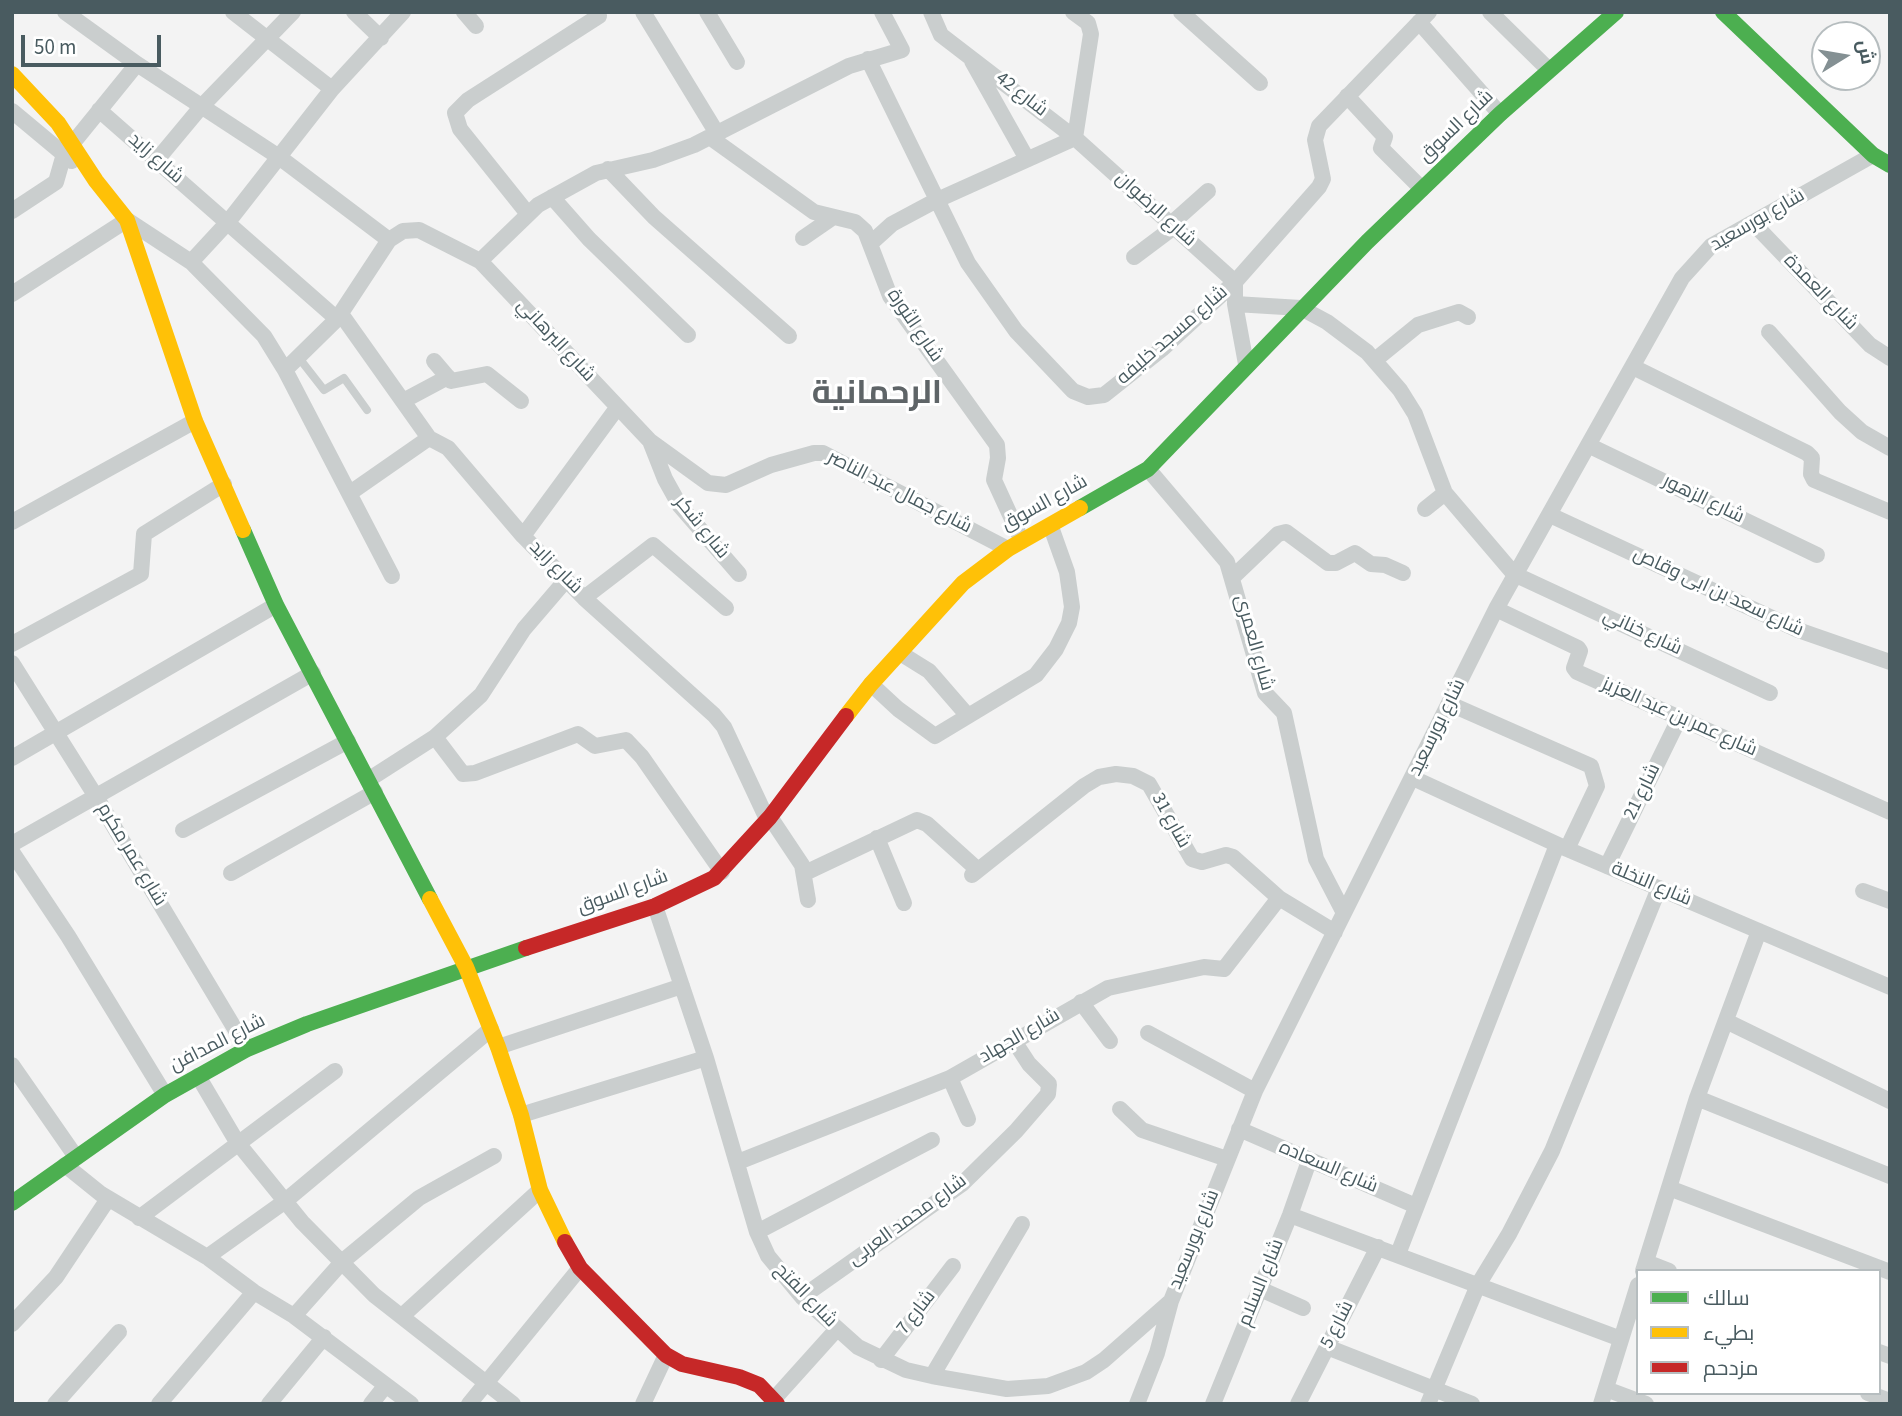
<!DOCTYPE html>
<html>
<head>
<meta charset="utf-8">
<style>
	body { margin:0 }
	#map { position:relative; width:1902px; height:1416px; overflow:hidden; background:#f3f3f3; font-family:"Source Sans 3",Cairo,sans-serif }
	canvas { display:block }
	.frame { position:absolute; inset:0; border:14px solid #495b60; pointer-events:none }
	.legend { position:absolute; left:1636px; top:1269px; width:245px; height:126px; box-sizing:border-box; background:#fff; border:2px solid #b6bdbf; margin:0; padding:9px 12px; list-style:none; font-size:21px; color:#495b60 }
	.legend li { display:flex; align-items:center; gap:14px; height:35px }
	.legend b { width:35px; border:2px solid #b6bdbf }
	.north { position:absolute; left:1811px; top:21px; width:70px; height:70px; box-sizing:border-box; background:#fff; border:2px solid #b6bdbf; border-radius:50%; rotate:79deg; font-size:19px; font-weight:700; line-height:28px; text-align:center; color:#495b60 }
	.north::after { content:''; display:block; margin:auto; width:24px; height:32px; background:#849093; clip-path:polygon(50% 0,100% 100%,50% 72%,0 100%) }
	.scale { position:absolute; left:21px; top:35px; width:140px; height:32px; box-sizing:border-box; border:4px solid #495b60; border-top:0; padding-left:9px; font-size:21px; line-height:24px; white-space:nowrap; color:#495b60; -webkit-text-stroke:5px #fff; paint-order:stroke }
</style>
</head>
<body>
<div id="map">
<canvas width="1902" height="1416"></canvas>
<div class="frame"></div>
<ul class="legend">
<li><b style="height:9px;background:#4caf50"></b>سالك</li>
<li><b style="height:9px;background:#ffc107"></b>بطيء</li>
<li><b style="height:9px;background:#c62828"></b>مزدحم</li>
</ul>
<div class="north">ش</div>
<div class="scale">50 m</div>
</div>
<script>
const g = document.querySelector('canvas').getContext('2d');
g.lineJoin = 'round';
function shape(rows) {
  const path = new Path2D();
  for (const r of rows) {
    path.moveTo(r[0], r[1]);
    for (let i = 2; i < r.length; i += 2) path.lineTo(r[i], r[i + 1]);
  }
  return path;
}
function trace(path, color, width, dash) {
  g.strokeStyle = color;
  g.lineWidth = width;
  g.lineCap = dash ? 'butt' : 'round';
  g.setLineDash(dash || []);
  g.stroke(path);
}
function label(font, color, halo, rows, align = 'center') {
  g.font = font + ' "Source Sans 3",Cairo,sans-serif';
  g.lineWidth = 6;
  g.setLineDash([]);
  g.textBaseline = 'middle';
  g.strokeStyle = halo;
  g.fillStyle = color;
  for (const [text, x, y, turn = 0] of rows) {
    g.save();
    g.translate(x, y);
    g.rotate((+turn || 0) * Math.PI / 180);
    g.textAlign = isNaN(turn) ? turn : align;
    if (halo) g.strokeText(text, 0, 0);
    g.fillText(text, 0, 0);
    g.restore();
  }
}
trace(shape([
	[299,358,324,390,344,378,367,410]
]), '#cacece', 8);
trace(shape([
	[65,12,137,64,279,157,389,240],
	[233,12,332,89],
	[354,12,381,38],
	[464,12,476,26],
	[643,12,718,135],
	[707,12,737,62],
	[931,12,941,35,1075,138,1235,282,1235,304,1246,364],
	[1073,12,1088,23,1091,34,1075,138],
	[1181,12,1260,83],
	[1490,12,1549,70],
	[1419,22,1500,114],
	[868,59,968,263,1016,331,1073,391,1088,397,1104,395,1162,349,1235,282,1319,187,1323,179,1315,140,1319,126,1429,12],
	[972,61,1027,159],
	[1347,96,1385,137,1381,148,1422,189],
	[99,110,337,319],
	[12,111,72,161],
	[711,138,814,212,855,222,865,231,890,296,997,445,998,458,994,480,1022,541],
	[156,161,201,107,293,12],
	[608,169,654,217,789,336],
	[552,197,589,239,688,335],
	[12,211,56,182,64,154,137,64],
	[528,214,460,129,455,113,468,100,599,16],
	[1753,223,1870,345,1890,358],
	[1171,224,1208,191],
	[803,238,832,218],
	[871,243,892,224,935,201,1075,138],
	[1134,257,1174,227],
	[480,261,538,205,596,173,653,160,694,145,849,66,902,50,882,12],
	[191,262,228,222,332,89,403,12],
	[12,294,127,220,191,262,264,336,285,370,337,319,389,240,403,231,419,230,480,261,650,441,708,483,726,485,771,465,814,453,823,453,1008,549],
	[1235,304,1301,308,1327,322,1367,352,1400,390,1415,414,1445,493,1514,574,1770,693],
	[341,314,429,438,448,448,523,536,584,598,714,715,724,727,767,819],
	[1769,332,1840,412,1862,432,1890,448],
	[1375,360,1418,325,1459,312,1468,317],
	[434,361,451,381,487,374,521,401],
	[1633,367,1807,453,1812,458,1811,474,1814,480,1890,512],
	[285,370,392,576],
	[403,401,448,377],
	[650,441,665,479,680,506,739,574],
	[1590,446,1817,555],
	[1148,469,1227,562,1265,693,1284,713,1316,859,1344,913],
	[350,493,429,438],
	[1425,509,1445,493],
	[1550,515,1798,630,1890,662],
	[12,522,195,421],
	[523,536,617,408],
	[1233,577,1278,534,1286,532,1328,563,1336,563,1355,553,1371,564,1385,565,1403,573],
	[584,598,653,545,726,608],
	[1496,609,1578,648,1580,651,1574,668,1577,672,1890,812],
	[12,644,141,574,144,534,224,484],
	[900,653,929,671,968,716],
	[12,663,95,795,247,1049],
	[871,684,898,709,935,736,1036,675,1056,649,1069,623,1072,607,1067,572,1051,527],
	[1450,704,1591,766,1597,786,1567,849],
	[435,737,463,774,475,773,578,734,595,746,626,740,642,757,722,872],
	[12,758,276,605],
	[1413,778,1567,849,1890,987],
	[368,780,435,737,481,695,524,629,566,580],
	[770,817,802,865,808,900],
	[183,830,348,741],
	[877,838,904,903],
	[12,844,313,673],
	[12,852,68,936,165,1095],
	[1607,866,1679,719],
	[231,873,375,792],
	[805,873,917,820,927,824,978,870],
	[972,875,1084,786,1099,777,1116,774,1133,776,1149,784,1192,859,1202,862,1226,855,1233,857,1279,898,1335,932],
	[1863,891,1890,901],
	[655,906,706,1058,757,1232,768,1256,802,1297,858,1347,906,1370,932,1376,1007,1389,1048,1386,1086,1372,1104,1360,1171,1301],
	[1081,1002,1110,1041],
	[1726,1021,1890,1101],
	[1148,1033,1255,1091],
	[498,1047,682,986],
	[12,1065,76,1157],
	[198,1076,237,1142,302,1222,374,1295,513,1404],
	[950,1078,968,1119],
	[1697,1098,1890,1176],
	[1120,1109,1142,1130,1227,1159],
	[521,1115,706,1058],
	[1239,1129,1416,1206],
	[738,1162,950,1078,1108,988,1204,967,1224,969,1279,898],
	[65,1165,101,1194,207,1257,254,1292,294,1316,411,1404],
	[1669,1188,1890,1272],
	[1290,1215,1621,1339],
	[139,1218,335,1071],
	[757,1232,932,1140],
	[1398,1254,1557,845],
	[207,1257,284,1202,491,1029],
	[1646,1262,1669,1271],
	[1643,1271,1697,1098,1759,931],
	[1260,1289,1303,1308],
	[802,1297,962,1184,1016,1131,1048,1094,1049,1084,1029,1064,1014,1041],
	[294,1316,343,1261,419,1198,494,1156],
	[402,1316,540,1190],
	[12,1324,56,1277,108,1199],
	[1327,1347,1472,1404],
	[1879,1352,1890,1356],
	[881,1360,953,1266],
	[932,1376,1022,1224],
	[1606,1389,1646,1404],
	[1868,1393,1890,1401],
	[774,1399,837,1329],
	[55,1404,119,1332],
	[159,1404,254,1292],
	[269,1404,324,1337],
	[371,1404,386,1385],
	[469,1404,580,1268],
	[643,1404,666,1355],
	[1137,1404,1157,1353,1171,1301,1255,1091,1496,609,1682,278,1711,246,1873,155],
	[1213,1404,1290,1215,1309,1161],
	[1298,1404,1378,1247],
	[1428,1404,1478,1285,1509,1234,1552,1151,1659,888],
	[1601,1404,1638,1285]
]), '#cacece', 16);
trace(shape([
	[1723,12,1873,155,1890,165],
	[1080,508,1148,469,1367,242,1500,114,1616,12],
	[243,530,276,605,430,899],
	[12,1203,165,1095,247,1049,307,1024,526,948]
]), '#4caf50', 16);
trace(shape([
	[12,74,58,123,96,181,127,220,195,421,243,530],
	[846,716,871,684,963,583,1008,549,1080,508],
	[430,899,466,967,498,1047,521,1115,540,1190,565,1242]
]), '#ffc107', 16);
trace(shape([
	[526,948,655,906,714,878,770,817,846,716],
	[565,1242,580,1268,666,1355,682,1364,739,1377,759,1385,777,1404]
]), '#c62828', 16);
label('19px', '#495b60', '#fff', [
	["شارع 42",1021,95,38],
	["شارع السوق",1457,127,-44],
	["شارع زايد",155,159,41],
	["شارع الرضوان",1155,210,42],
	["شارع بورسعيد",1758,221,-30],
	["شارع العمدة",1820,293,46],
	["شارع الثورة",914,326,56],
	["شارع مسجد خليفه",1173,336,-41],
	["شارع البرهاني",555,341,47],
	["شارع جمال عبد الناصر",899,493,27],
	["شارع الزهور",1703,500,26],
	["شارع السوق",1045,504,-29],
	["شارع شكر",701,528,51],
	["شارع زايد",555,568,45],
	["شارع سعد بن ابى وقاص",1718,593,25],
	["شارع خناني",1642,633,25],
	["شارع العمرى",1253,643,74],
	["شارع عمر بن عبد العزيز",1679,718,24],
	["شارع بورسعيد",1438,728,-64],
	["شارع 21",1643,792,-64],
	["شارع 31",1170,821,61],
	["شارع عمر مكرم",131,855,59],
	["شارع النخلة",1651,885,23],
	["شارع السوق",623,893,-20],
	["شارع الجهاد",1020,1037,-30],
	["شارع المدافن",218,1044,-27],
	["شارع السعاده",1328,1168,23],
	["شارع محمد العربى",908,1221,-36],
	["شارع بورسعيد",1195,1240,-68],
	["شارع السلام",1262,1283,-68],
	["شارع الفتح",805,1296,46],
	["شارع 7",917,1313,-52],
	["شارع 5",1338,1325,-63]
]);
label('bold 33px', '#5e6467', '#fff', [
	["الرحمانية",877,396]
]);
</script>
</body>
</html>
